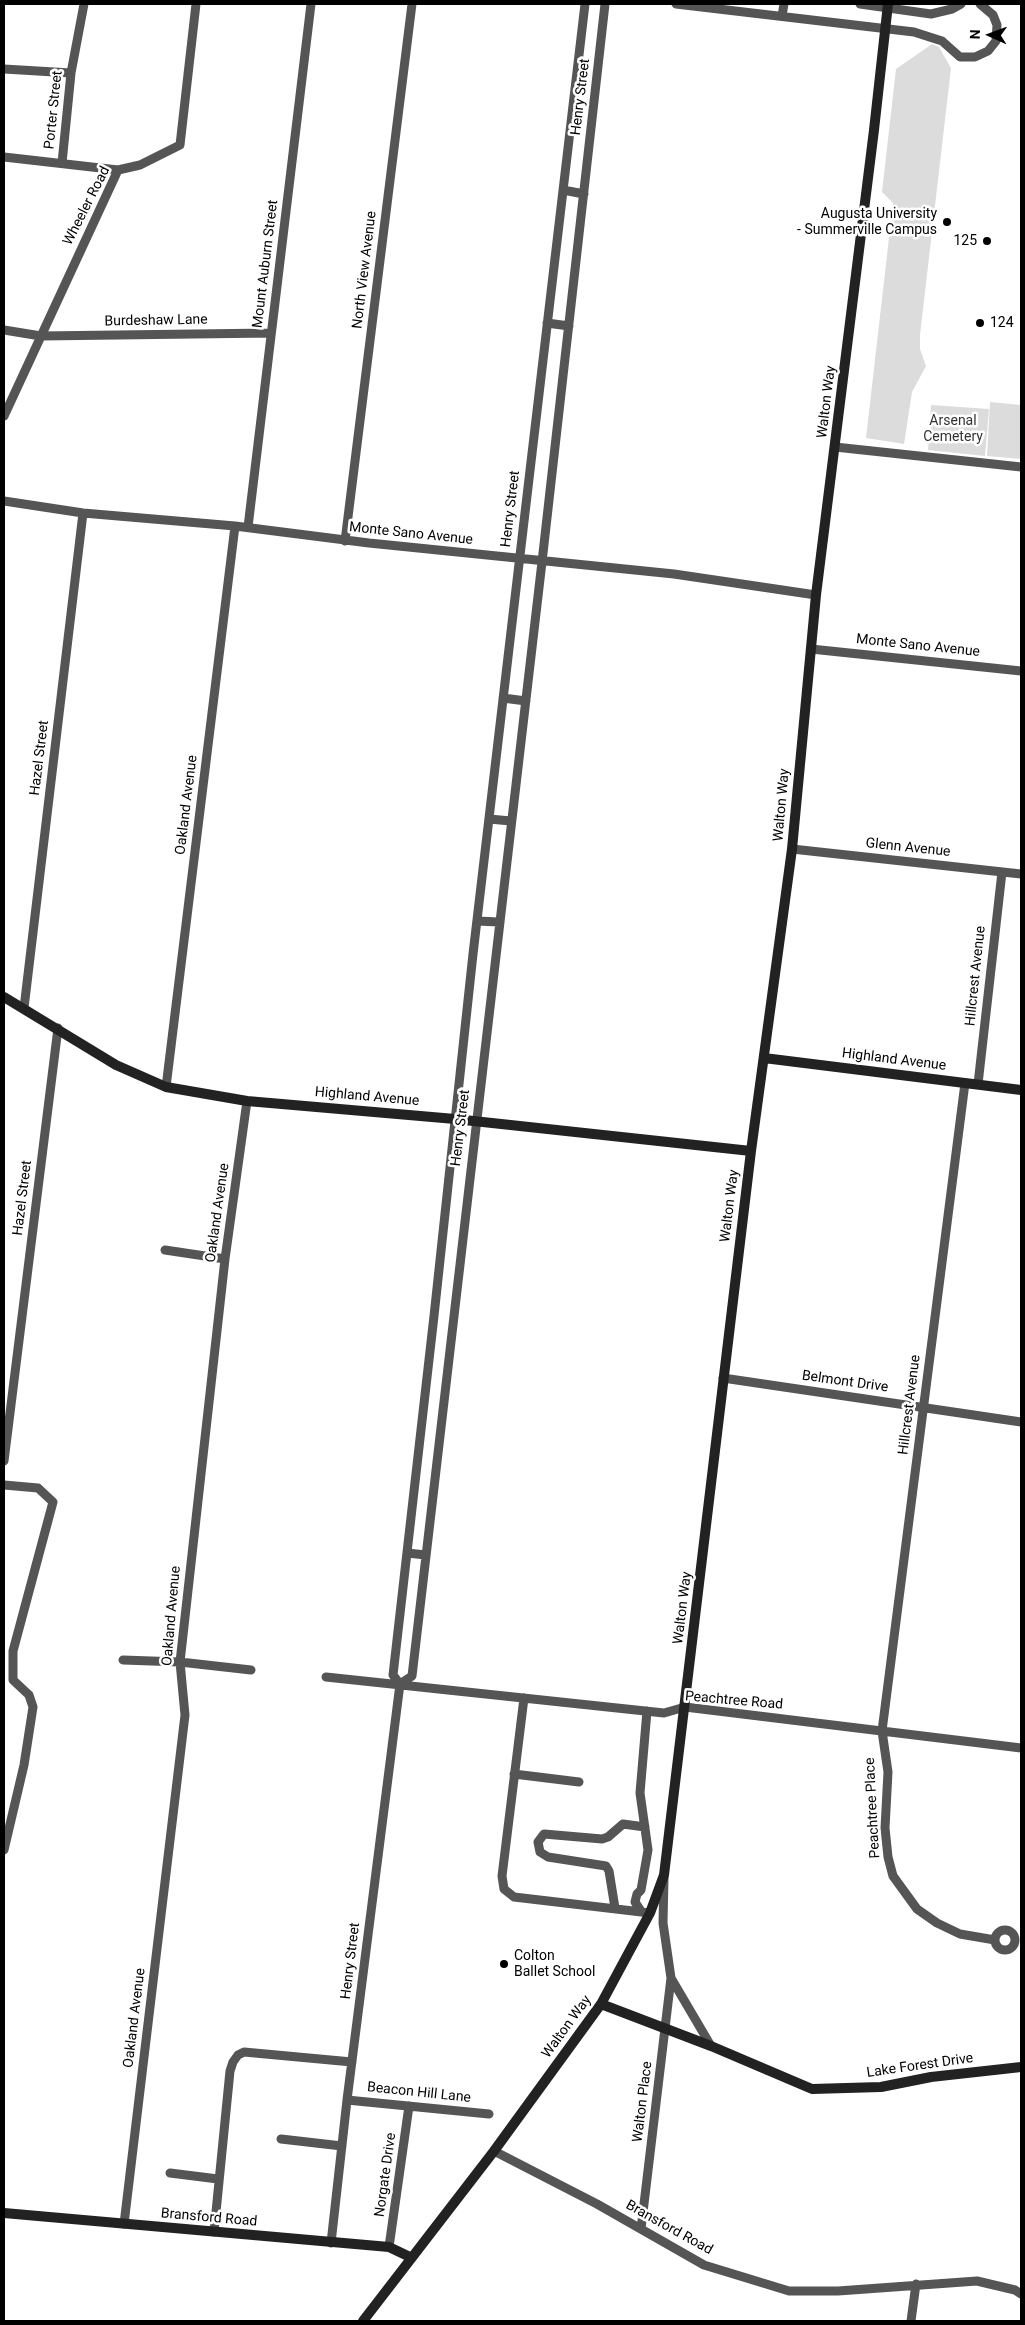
<!DOCTYPE html>
<html>
<head>
<meta charset="utf-8">
<style>
	body { margin:0 }
	#map { position:relative; width:1025px; height:2325px; overflow:hidden; background:#fff; font-family:Roboto,sans-serif }
	canvas { display:block }
	.frame { position:absolute; inset:0; border:5px solid #000; pointer-events:none }
	.north { position:absolute; left:965px; top:10px; width:50px; height:50px; -webkit-text-stroke:4px #fff; paint-order:stroke; rotate:272deg; font-size:14px; font-weight:700; line-height:20px; text-align:center; color:#000 }
	.north::after { content:''; display:block; margin:auto; width:18px; height:22px; background:#000; clip-path:polygon(50% 0,100% 100%,50% 72%,0 100%) }
</style>
</head>
<body>
<div id="map">
<canvas width="1025" height="2325"></canvas>
<div class="frame"></div>
<div class="north">N</div>
</div>
<script>
const g = document.querySelector('canvas').getContext('2d');
g.lineJoin = 'round';
function fillPath(path, color) {
  g.fillStyle = color;
  g.fill(path, 'evenodd');
}
function shape(rows) {
  const path = new Path2D();
  for (const r of rows) {
    if (r.length === 3) {
      path.moveTo(r[0] + r[2], r[1]);
      path.arc(r[0], r[1], r[2], 0, 2 * Math.PI);
      continue;
    }
    path.moveTo(r[0], r[1]);
    for (let i = 2; i < r.length; i += 2) path.lineTo(r[i], r[i + 1]);
  }
  return path;
}
function trace(path, color, width, dash) {
  g.strokeStyle = color;
  g.lineWidth = width;
  g.lineCap = dash ? 'butt' : 'round';
  g.setLineDash(dash || []);
  g.stroke(path);
}
function label(font, color, halo, rows, align = 'center') {
  g.font = font + ' Roboto,sans-serif';
  g.lineWidth = 5;
  g.setLineDash([]);
  g.textBaseline = 'middle';
  g.strokeStyle = halo;
  g.fillStyle = color;
  for (const [text, x, y, turn = 0] of rows) {
    g.save();
    g.translate(x, y);
    g.rotate((+turn || 0) * Math.PI / 180);
    g.textAlign = isNaN(turn) ? turn : align;
    if (halo) g.strokeText(text, 0, 0);
    g.fillText(text, 0, 0);
    g.restore();
  }
}
fillPath(shape([
	[932,44,939,47,951,68,920,335,920,349,926,366,912,392,904,444,866,438,893,203,882,192,896,69],
	[990,402,1021,405,1021,459,987,456],
	[931,405,989,409,985,456,928,450]
]), '#dcdcdc');
trace(shape([
	[676,4,914,32,942,41,960,57,975,57,988,51,996,41,997,25,993,15,980,4],
	[860,4,931,14,952,9,961,4],
	[782,16,784,4],
	[4,69,71,73],
	[4,157,118,170,140,165,180,145,196,4],
	[62,163,71,73,84,4],
	[563,190,584,194],
	[547,323,569,326],
	[4,330,41,336,271,333],
	[4,416,118,170],
	[835,447,1021,467],
	[4,501,83,513,235,526,369,543,674,574,816,595],
	[248,527,311,4],
	[345,541,412,4],
	[811,649,1021,671],
	[503,698,526,701],
	[489,819,511,821],
	[792,849,1021,874],
	[477,921,499,922],
	[24,1008,83,513],
	[965,1083,882,1731,888,1772,885,1828,888,1857,893,1876,917,1909,937,1923,960,1934,995,1940],
	[978,1084,1002,872],
	[166,1087,235,526],
	[165,1250,225,1259],
	[723,1378,1021,1422],
	[4,1461,58,1028],
	[4,1485,38,1488,53,1502,13,1651,13,1680,29,1695,33,1707,24,1765,4,1850],
	[407,1553,426,1555],
	[123,1660,180,1662,251,1670],
	[326,1677,664,1713,685,1707,1021,1748],
	[400,1684,412,1676,542,562,605,4],
	[524,1698,502,1876,504,1889,514,1897,650,1913],
	[514,1774,579,1782],
	[664,1878,663,1923,671,1978,711,2046],
	[615,1908,609,1871,606,1866,548,1857,540,1852,538,1842,544,1834,602,1839,608,1837,623,1824,645,1827],
	[641,1911,635,1902,637,1894,641,1890,648,1850,640,1793,647,1711],
	[1005,1940,10],
	[347,2100,489,2114],
	[281,2139,342,2146],
	[494,2151,597,2204,704,2265,789,2291,838,2291,977,2281,1015,2290,1021,2294],
	[170,2173,218,2179],
	[124,2224,185,1715,180,1662,225,1259,247,1101],
	[641,2229,671,1978],
	[214,2232,230,2071,233,2062,238,2055,244,2052,352,2062],
	[331,2243,347,2100,400,1684,393,1675,434,1316,473,954,585,4],
	[389,2247,409,2106],
	[911,2321,916,2284]
]), '#555', 9);
trace(shape([
	[4,997,116,1065,166,1087,247,1101,455,1119,751,1151],
	[764,1058,1021,1090],
	[601,2004,711,2046,812,2089,881,2087,931,2077,1021,2067],
	[4,2213,389,2247,410,2257],
	[363,2321,494,2151,601,2004,650,1913,664,1875,751,1151,792,849,816,595,874,130,888,4]
]), '#222', 10);
for (const [x, y, r, color] of [
	[947,222,5,"#000"],
	[987,241,5,"#000"],
	[980,323,5,"#000"],
	[504,1964,5,"#000"]
]) {
  const dot = new Path2D();
  dot.arc(x, y, r, 0, 2 * Math.PI);
  g.fillStyle = color;
  g.fill(dot);
  trace(dot, '#fff', 2);
}
label('14px', '#000', '#fff', [
	["Henry Street",581,97,-83],
	["Porter Street",54,110,-84],
	["Wheeler Road",87,206,-63],
	["Mount Auburn Street",266,264,-83],
	["North View Avenue",365,270,-83],
	["Burdeshaw Lane",156,321,-1],
	["Walton Way",827,402,-83],
	["Henry Street",511,509,-83],
	["Monte Sano Avenue",411,534,6],
	["Monte Sano Avenue",918,646,6],
	["Hazel Street",40,758,-83],
	["Oakland Avenue",187,805,-83],
	["Walton Way",782,805,-85],
	["Glenn Avenue",908,848,6],
	["Hillcrest Avenue",976,976,-84],
	["Highland Avenue",894,1060,7],
	["Highland Avenue",367,1097,5],
	["Henry Street",461,1128,-83],
	["Hazel Street",23,1198,-83],
	["Walton Way",730,1206,-83],
	["Oakland Avenue",218,1213,-82],
	["Belmont Drive",845,1382,8],
	["Hillcrest Avenue",910,1405,-83],
	["Walton Way",683,1608,-83],
	["Oakland Avenue",172,1616,-85],
	["Peachtree Road",734,1701,5],
	["Peachtree Place",873,1808,-93],
	["Henry Street",351,1961,-83],
	["Oakland Avenue",135,2018,-83],
	["Walton Way",567,2027,-54],
	["Lake Forest Drive",920,2066,-8],
	["Beacon Hill Lane",419,2093,6],
	["Walton Place",643,2102,-83],
	["Norgate Drive",386,2175,-82],
	["Bransford Road",209,2218,5],
	["Bransford Road",669,2228,29]
]);
label('14px', '#000', '#fff', [
	["Augusta University",937,214],
	["- Summerville Campus",937,230],
	["125",977,241],
	["124",990,323,"left"],
	["Colton",514,1956,"left"],
	["Ballet School",514,1972,"left"]
], 'right');
label('14px', '#333', '#fff', [
	["Arsenal",953,421],
	["Cemetery",953,437]
]);
</script>
</body>
</html>
